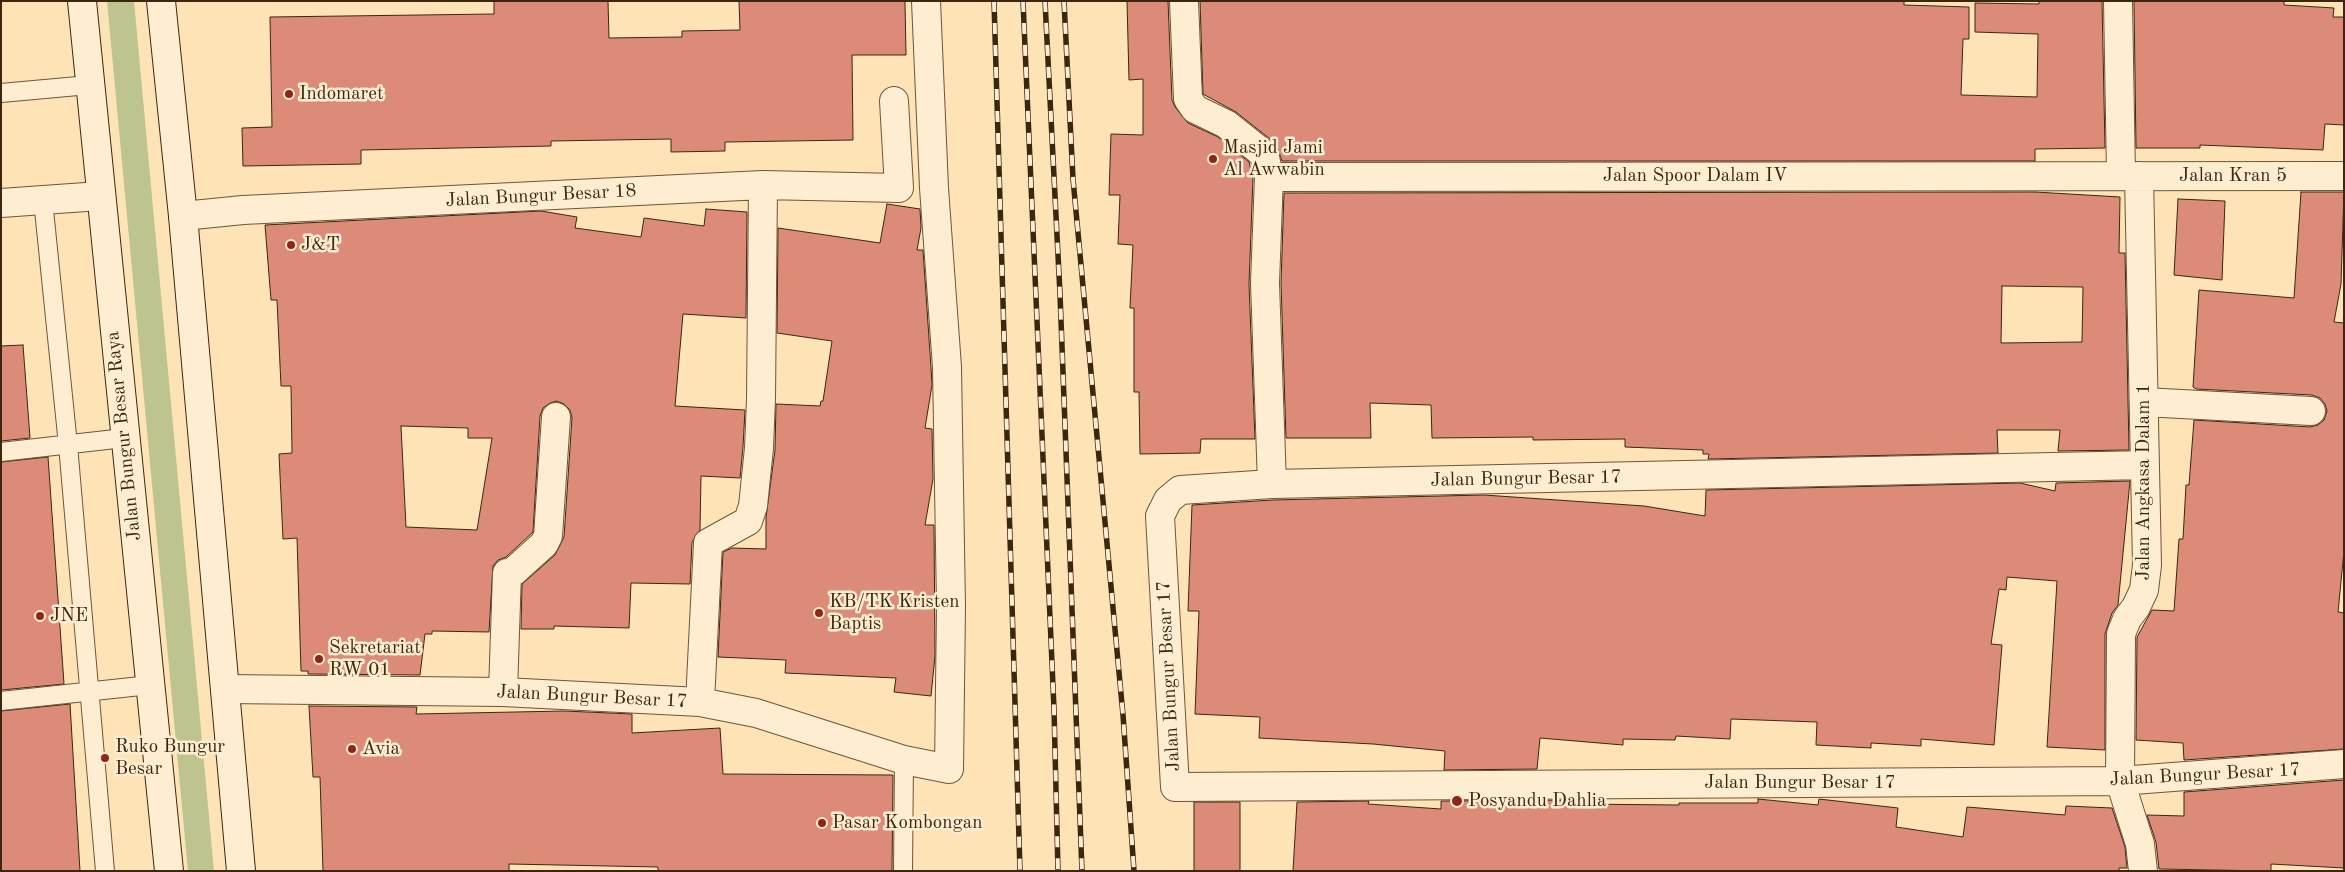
<!DOCTYPE html>
<html>
<head>
<meta charset="utf-8">
<style>
	body { margin:0 }
	#map { position:relative; width:2345px; height:872px; overflow:hidden; background:#fde3b6; font-family:"Old Standard TT",serif }
	canvas { display:block }
	.frame { position:absolute; inset:0; border:2px solid #3d2610; pointer-events:none }
</style>
</head>
<body>
<div id="map">
<canvas width="2345" height="872"></canvas>
<div class="frame"></div>
</div>
<script>
const g = document.querySelector('canvas').getContext('2d');
g.lineJoin = 'round';
function fillPath(path, color) {
  g.fillStyle = color;
  g.fill(path, 'evenodd');
}
function shape(rows) {
  const path = new Path2D();
  for (const r of rows) {
    path.moveTo(r[0], r[1]);
    for (let i = 2; i < r.length; i += 2) path.lineTo(r[i], r[i + 1]);
  }
  return path;
}
function trace(path, color, width, dash) {
  g.strokeStyle = color;
  g.lineWidth = width;
  g.lineCap = dash ? 'butt' : 'round';
  g.setLineDash(dash || []);
  g.stroke(path);
}
function label(font, color, halo, rows, align = 'center') {
  g.font = font + ' "Old Standard TT",serif';
  g.lineWidth = 5;
  g.setLineDash([]);
  g.textBaseline = 'middle';
  g.strokeStyle = halo;
  g.fillStyle = color;
  for (const [text, x, y, turn = 0] of rows) {
    g.save();
    g.translate(x, y);
    g.rotate((+turn || 0) * Math.PI / 180);
    g.textAlign = isNaN(turn) ? turn : align;
    if (halo) g.strokeText(text, 0, 0);
    g.fillText(text, 0, 0);
    g.restore();
  }
}
fillPath(shape([
	[107,1,134,1,214,871,188,871]
]), '#bdc490');
const building = shape([
	[494,1,608,1,609,38,682,37,682,31,740,30,739,1,905,1,906,55,852,55,853,140,725,142,725,151,671,152,671,139,551,141,551,146,361,150,361,164,243,166,242,128,272,127,270,17,494,14,494,1],
	[1127,1,1168,1,1172,100,1175,107,1188,123,1218,137,1249,162,1253,178,1249,284,1255,439,1201,439,1200,453,1140,454,1139,392,1134,392,1134,308,1130,308,1133,245,1118,244,1120,195,1109,195,1111,134,1143,135,1143,79,1129,80,1127,1],
	[1200,1,1904,1,1904,5,1969,7,1969,39,1963,39,1961,95,2037,97,2038,34,1975,32,1975,3,2039,4,2039,1,2102,1,2105,148,2035,149,2035,161,1282,161,1277,147,1270,139,1236,112,1203,94,1200,1],
	[2134,1,2284,1,2284,5,2334,8,2333,17,2344,17,2344,125,2325,124,2323,150,2200,145,2200,148,2136,148,2134,1],
	[2035,192,2120,197,2119,253,2125,253,2129,450,2058,451,2060,430,1997,430,1998,453,1708,459,1709,454,1703,454,1703,450,1625,447,1625,439,1533,440,1533,437,1432,438,1431,405,1370,403,1371,438,1286,438,1281,283,1284,193,2035,192],
	[2002,286,2083,287,2082,342,2001,343,2002,286],
	[2301,192,2344,192,2341,284,2334,322,2344,323,2344,551,2338,612,2344,613,2344,749,2184,760,2183,743,2136,740,2137,637,2152,610,2174,611,2179,539,2183,539,2186,485,2189,485,2194,420,2310,427,2318,425,2324,420,2327,411,2325,404,2320,398,2312,395,2196,389,2193,387,2199,290,2294,298,2301,192],
	[2178,199,2225,201,2222,280,2174,275,2178,199],
	[887,204,920,209,921,228,917,250,923,250,931,368,932,385,925,428,932,429,933,479,925,525,934,525,935,656,931,696,894,692,896,678,785,673,786,660,718,657,723,552,732,548,766,549,766,517,775,450,776,404,820,406,821,401,823,401,832,341,777,333,778,228,880,243,887,204],
	[706,209,747,212,746,318,683,314,675,406,745,410,743,447,740,478,701,476,700,530,692,542,690,584,631,583,629,628,554,626,554,629,521,629,522,584,555,555,564,537,572,418,570,410,564,404,557,401,550,403,543,408,540,416,533,532,506,557,498,560,493,566,489,632,432,631,432,634,425,634,420,675,308,674,308,671,301,671,297,538,283,539,279,454,292,453,291,386,281,386,277,300,271,300,265,225,541,211,577,217,575,228,641,237,644,218,704,226,706,209],
	[401,426,468,428,468,438,492,438,477,530,406,527,401,426],
	[23,345,30,438,1,441,1,346,23,345],
	[48,457,64,684,1,690,1,462,48,457],
	[2130,481,2118,605,2112,613,2105,634,2105,750,2047,747,2057,581,2007,577,2006,590,1999,589,1991,644,2002,645,1994,745,1921,739,1921,746,1871,743,1871,748,1816,745,1817,722,1731,719,1730,739,1676,736,1675,740,1623,739,1623,745,1540,738,1537,769,1444,770,1445,751,1373,744,1259,738,1260,717,1195,714,1199,611,1188,611,1192,505,1273,500,1484,495,1644,506,1705,516,1706,490,2020,483,2055,491,2056,483,2130,481],
	[70,704,80,871,1,871,1,711,70,704],
	[309,706,417,707,416,714,564,711,632,714,632,733,720,728,723,774,893,775,892,871,658,871,658,867,509,864,509,871,323,871,320,777,313,777,309,706],
	[2344,780,2344,868,2271,864,2271,871,2159,869,2156,842,2147,815,2184,816,2184,792,2344,780],
	[1758,799,1818,805,1819,799,1898,808,1896,827,1963,837,1967,807,2065,815,2066,806,2112,808,2125,847,2127,868,2119,868,2119,871,1293,871,1297,802,1369,801,1368,804,1441,809,1441,801,1577,800,1577,804,1679,805,1679,803,1758,803,1758,799],
	[1194,802,1240,802,1240,871,1194,871,1194,802]
]);
fillPath(building, '#dc8b79');
trace(building, '#3d2610', 1);
const service = shape([
	[1,93,89,85],
	[43,200,68,445,105,871],
	[1,452,124,438],
	[1,701,150,685],
	[903,871,904,760]
]);
const minor = shape([
	[1184,1,1188,99,1195,109,1226,124,1260,151,1265,157,1269,177,1265,283,1272,484],
	[2118,1,2121,176],
	[2139,176,2147,565,2144,590,2136,607,2127,619,2121,634,2120,781,2140,844,2143,871],
	[1269,177,2344,176],
	[1,203,100,196],
	[183,216,243,210,763,185,899,188,894,101],
	[2144,402,2311,411],
	[2145,465,1272,484,1180,490,1168,500,1160,516,1175,787,2120,781,2344,764],
	[225,689,503,692,700,702,756,713,904,760,949,769,951,606,947,367,934,188,926,1],
	[503,692,507,573,513,572,544,544,548,536,556,417],
	[700,702,708,543,748,521,753,506,759,448,761,399,763,185]
]);
const secondary = shape([
	[82,1,169,871],
	[161,1,183,216,241,871]
]);
trace(service, '#6d553a', 20);
trace(minor, '#6d553a', 30);
trace(secondary, '#3d2610', 30);
trace(service, '#feedd0', 18);
trace(minor, '#feedd0', 28);
trace(secondary, '#feedd0', 28);
const rail = shape([
	[994,1,1020,871],
	[1023,1,1054,709,1058,871],
	[1045,1,1060,294,1082,871],
	[1064,1,1073,179,1123,715,1134,871]
]);
trace(rail, '#3d2610', 5.5);
trace(rail, '#feedd0', 4, [11]);
for (const [x, y, r, color] of [
	[289,94,5,"#8f2418"],
	[1213,159,5,"#8f2418"],
	[291,245,5,"#8f2418"],
	[819,613,5,"#8f2418"],
	[40,616,5,"#8f2418"],
	[319,659,5,"#8f2418"],
	[352,749,5,"#8f2418"],
	[105,758,5,"#8f2418"],
	[1457,801,6,"#8f2418"],
	[822,823,5,"#8f2418"]
]) {
  const dot = new Path2D();
  dot.arc(x, y, r, 0, 2 * Math.PI);
  g.fillStyle = color;
  g.fill(dot);
  trace(dot, '#feedd0', 2);
}
label('19px', '#3d2610', '#feedd0', [
	["Indomaret",299,94],
	["Masjid Jami",1223,148],
	["Al Awwabin",1223,170],
	["J&T",301,245],
	["KB/TK Kristen",829,602],
	["Baptis",829,624],
	["JNE",50,616],
	["Sekretariat",329,648],
	["RW 01",329,670],
	["Ruko Bungur",115,747],
	["Besar",115,769],
	["Avia",362,749],
	["Posyandu Dahlia",1468,801],
	["Pasar Kombongan",832,823]
], 'left');
label('19px', '#3d2610', '#feedd0', [
	["Jalan Spoor Dalam IV",1695,176],
	["Jalan Kran 5",2233,176],
	["Jalan Bungur Besar 18",541,196,-3],
	["Jalan Bungur Besar Raya",124,436,-96],
	["Jalan Bungur Besar 17",1526,479,-1],
	["Jalan Angkasa Dalam 1",2144,482,-90],
	["Jalan Bungur Besar 17",1169,676,-93],
	["Jalan Bungur Besar 17",592,697,3],
	["Jalan Bungur Besar 17",2205,775,-3],
	["Jalan Bungur Besar 17",1800,783]
]);
</script>
</body>
</html>
